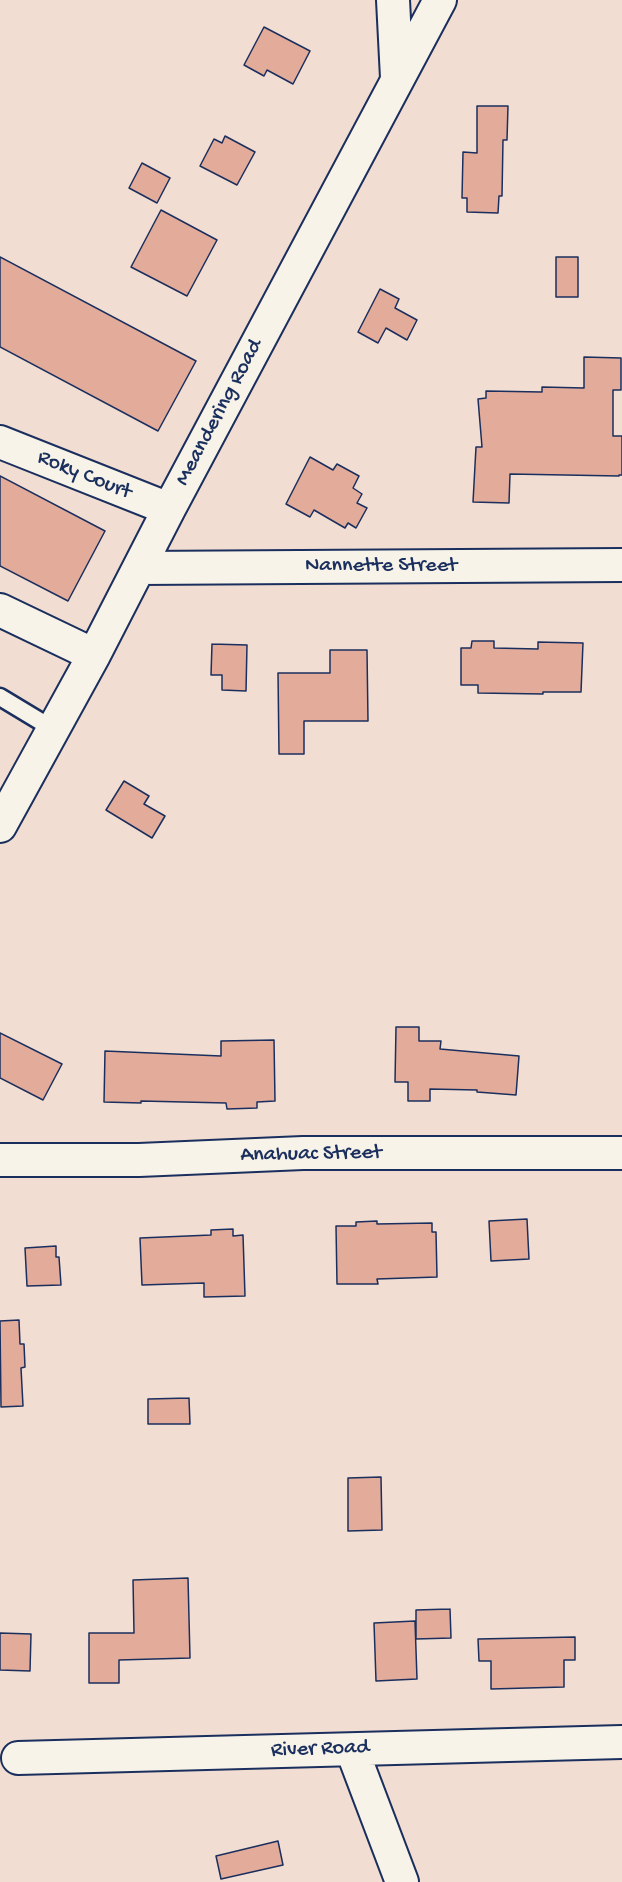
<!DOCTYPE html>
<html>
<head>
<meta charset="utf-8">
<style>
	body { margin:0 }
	canvas { display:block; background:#f1ddd1 }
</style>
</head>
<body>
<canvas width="622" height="1882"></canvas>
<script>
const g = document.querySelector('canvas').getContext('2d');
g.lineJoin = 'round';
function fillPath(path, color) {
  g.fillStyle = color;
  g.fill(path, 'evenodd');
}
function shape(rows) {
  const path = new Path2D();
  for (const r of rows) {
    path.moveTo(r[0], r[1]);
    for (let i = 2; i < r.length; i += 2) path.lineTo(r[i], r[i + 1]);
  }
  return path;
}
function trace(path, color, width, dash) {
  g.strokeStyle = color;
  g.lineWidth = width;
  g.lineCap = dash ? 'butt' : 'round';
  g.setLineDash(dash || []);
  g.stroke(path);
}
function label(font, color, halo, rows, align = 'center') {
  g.font = font + ' "Gochi Hand",sans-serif';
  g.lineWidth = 6;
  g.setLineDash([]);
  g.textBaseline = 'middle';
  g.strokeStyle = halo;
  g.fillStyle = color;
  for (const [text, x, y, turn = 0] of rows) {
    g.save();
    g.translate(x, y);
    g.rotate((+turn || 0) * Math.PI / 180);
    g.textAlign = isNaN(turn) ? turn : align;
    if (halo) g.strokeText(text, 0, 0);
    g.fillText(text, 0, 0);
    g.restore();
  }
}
const building = shape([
	[264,27,310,51,293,84,267,70,264,76,244,65,264,27],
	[477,106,508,106,507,140,503,140,502,196,499,196,498,213,467,212,467,198,462,198,463,152,477,153,477,106],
	[225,136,255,152,237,185,200,166,214,139,222,143,225,136],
	[142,163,170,178,157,203,129,188,142,163],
	[161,210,217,240,187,296,131,267,161,210],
	[0,257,196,361,158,431,0,347,0,257],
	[556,257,578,257,578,297,556,297,556,257],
	[380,289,399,299,395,308,417,320,407,340,386,328,378,343,358,332,380,289],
	[584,357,621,358,621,390,613,390,613,436,622,436,622,475,619,475,619,476,510,474,509,503,473,502,476,447,482,447,478,399,486,398,486,391,542,392,542,387,584,388,584,357],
	[310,457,333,470,337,464,359,476,353,488,362,494,357,503,367,508,356,528,348,523,345,528,314,510,310,517,286,504,310,457],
	[0,476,105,531,68,601,0,566,0,476],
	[472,641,494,641,494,648,538,649,538,642,583,643,581,692,543,692,543,694,478,693,478,685,461,685,461,648,471,648,472,641],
	[212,644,247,645,246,691,222,690,222,675,211,675,212,644],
	[330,650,367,650,368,721,304,721,304,754,279,754,278,673,330,673,330,650],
	[124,781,149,796,144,804,165,816,152,838,106,810,124,781],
	[396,1027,419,1027,419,1041,441,1041,440,1049,519,1056,516,1095,477,1092,477,1090,430,1089,430,1101,408,1101,408,1082,395,1082,396,1027],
	[0,1033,62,1064,43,1100,0,1078,0,1033],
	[274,1040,275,1101,257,1102,257,1108,227,1109,226,1103,141,1101,141,1103,104,1102,105,1051,221,1056,221,1041,274,1040],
	[527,1219,529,1259,491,1261,489,1221,527,1219],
	[377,1221,377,1224,432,1223,432,1232,436,1232,437,1277,377,1279,378,1284,337,1284,336,1226,356,1226,356,1222,377,1221],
	[233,1229,233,1236,243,1235,245,1296,204,1297,204,1283,142,1285,140,1238,211,1235,211,1230,233,1229],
	[56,1246,56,1257,59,1257,61,1285,27,1286,25,1248,56,1246],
	[19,1320,20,1344,24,1344,25,1367,21,1368,23,1406,1,1407,0,1321,19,1320],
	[189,1398,190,1424,148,1424,148,1399,189,1398],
	[381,1477,382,1530,348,1531,348,1478,381,1477],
	[188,1578,190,1658,119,1660,119,1683,89,1683,89,1633,134,1633,133,1580,188,1578],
	[450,1609,451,1638,416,1639,416,1610,450,1609],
	[415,1621,417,1679,376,1681,374,1623,415,1621],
	[0,1633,31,1634,30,1671,0,1670,0,1633],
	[575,1637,575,1660,564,1660,564,1687,491,1689,491,1661,479,1661,478,1639,575,1637],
	[278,1841,283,1865,221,1879,216,1856,278,1841]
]);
fillPath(building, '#e2ab9a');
trace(building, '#1b2f5e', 1.5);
const lane = shape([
	[0,697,53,729]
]);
const street = shape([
	[393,0,397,78],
	[0,442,169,509],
	[139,568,622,565],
	[0,610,94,655],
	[0,826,94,655,169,509,440,0],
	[0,1160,139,1160,303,1153,622,1153],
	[352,1750,402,1882],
	[18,1758,622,1742]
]);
trace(lane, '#1b2f5e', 21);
trace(street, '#1b2f5e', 36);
trace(lane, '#f7f3e8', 16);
trace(street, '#f7f3e8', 32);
label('22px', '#1b2f5e', '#f7f3e8', [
	["Meandering Road",220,413,-62],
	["Roky Court",84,476,22],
	["Nannette Street",381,567],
	["Anahuac Street",311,1155,-1],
	["River Road",320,1750,-2]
]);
</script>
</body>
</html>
